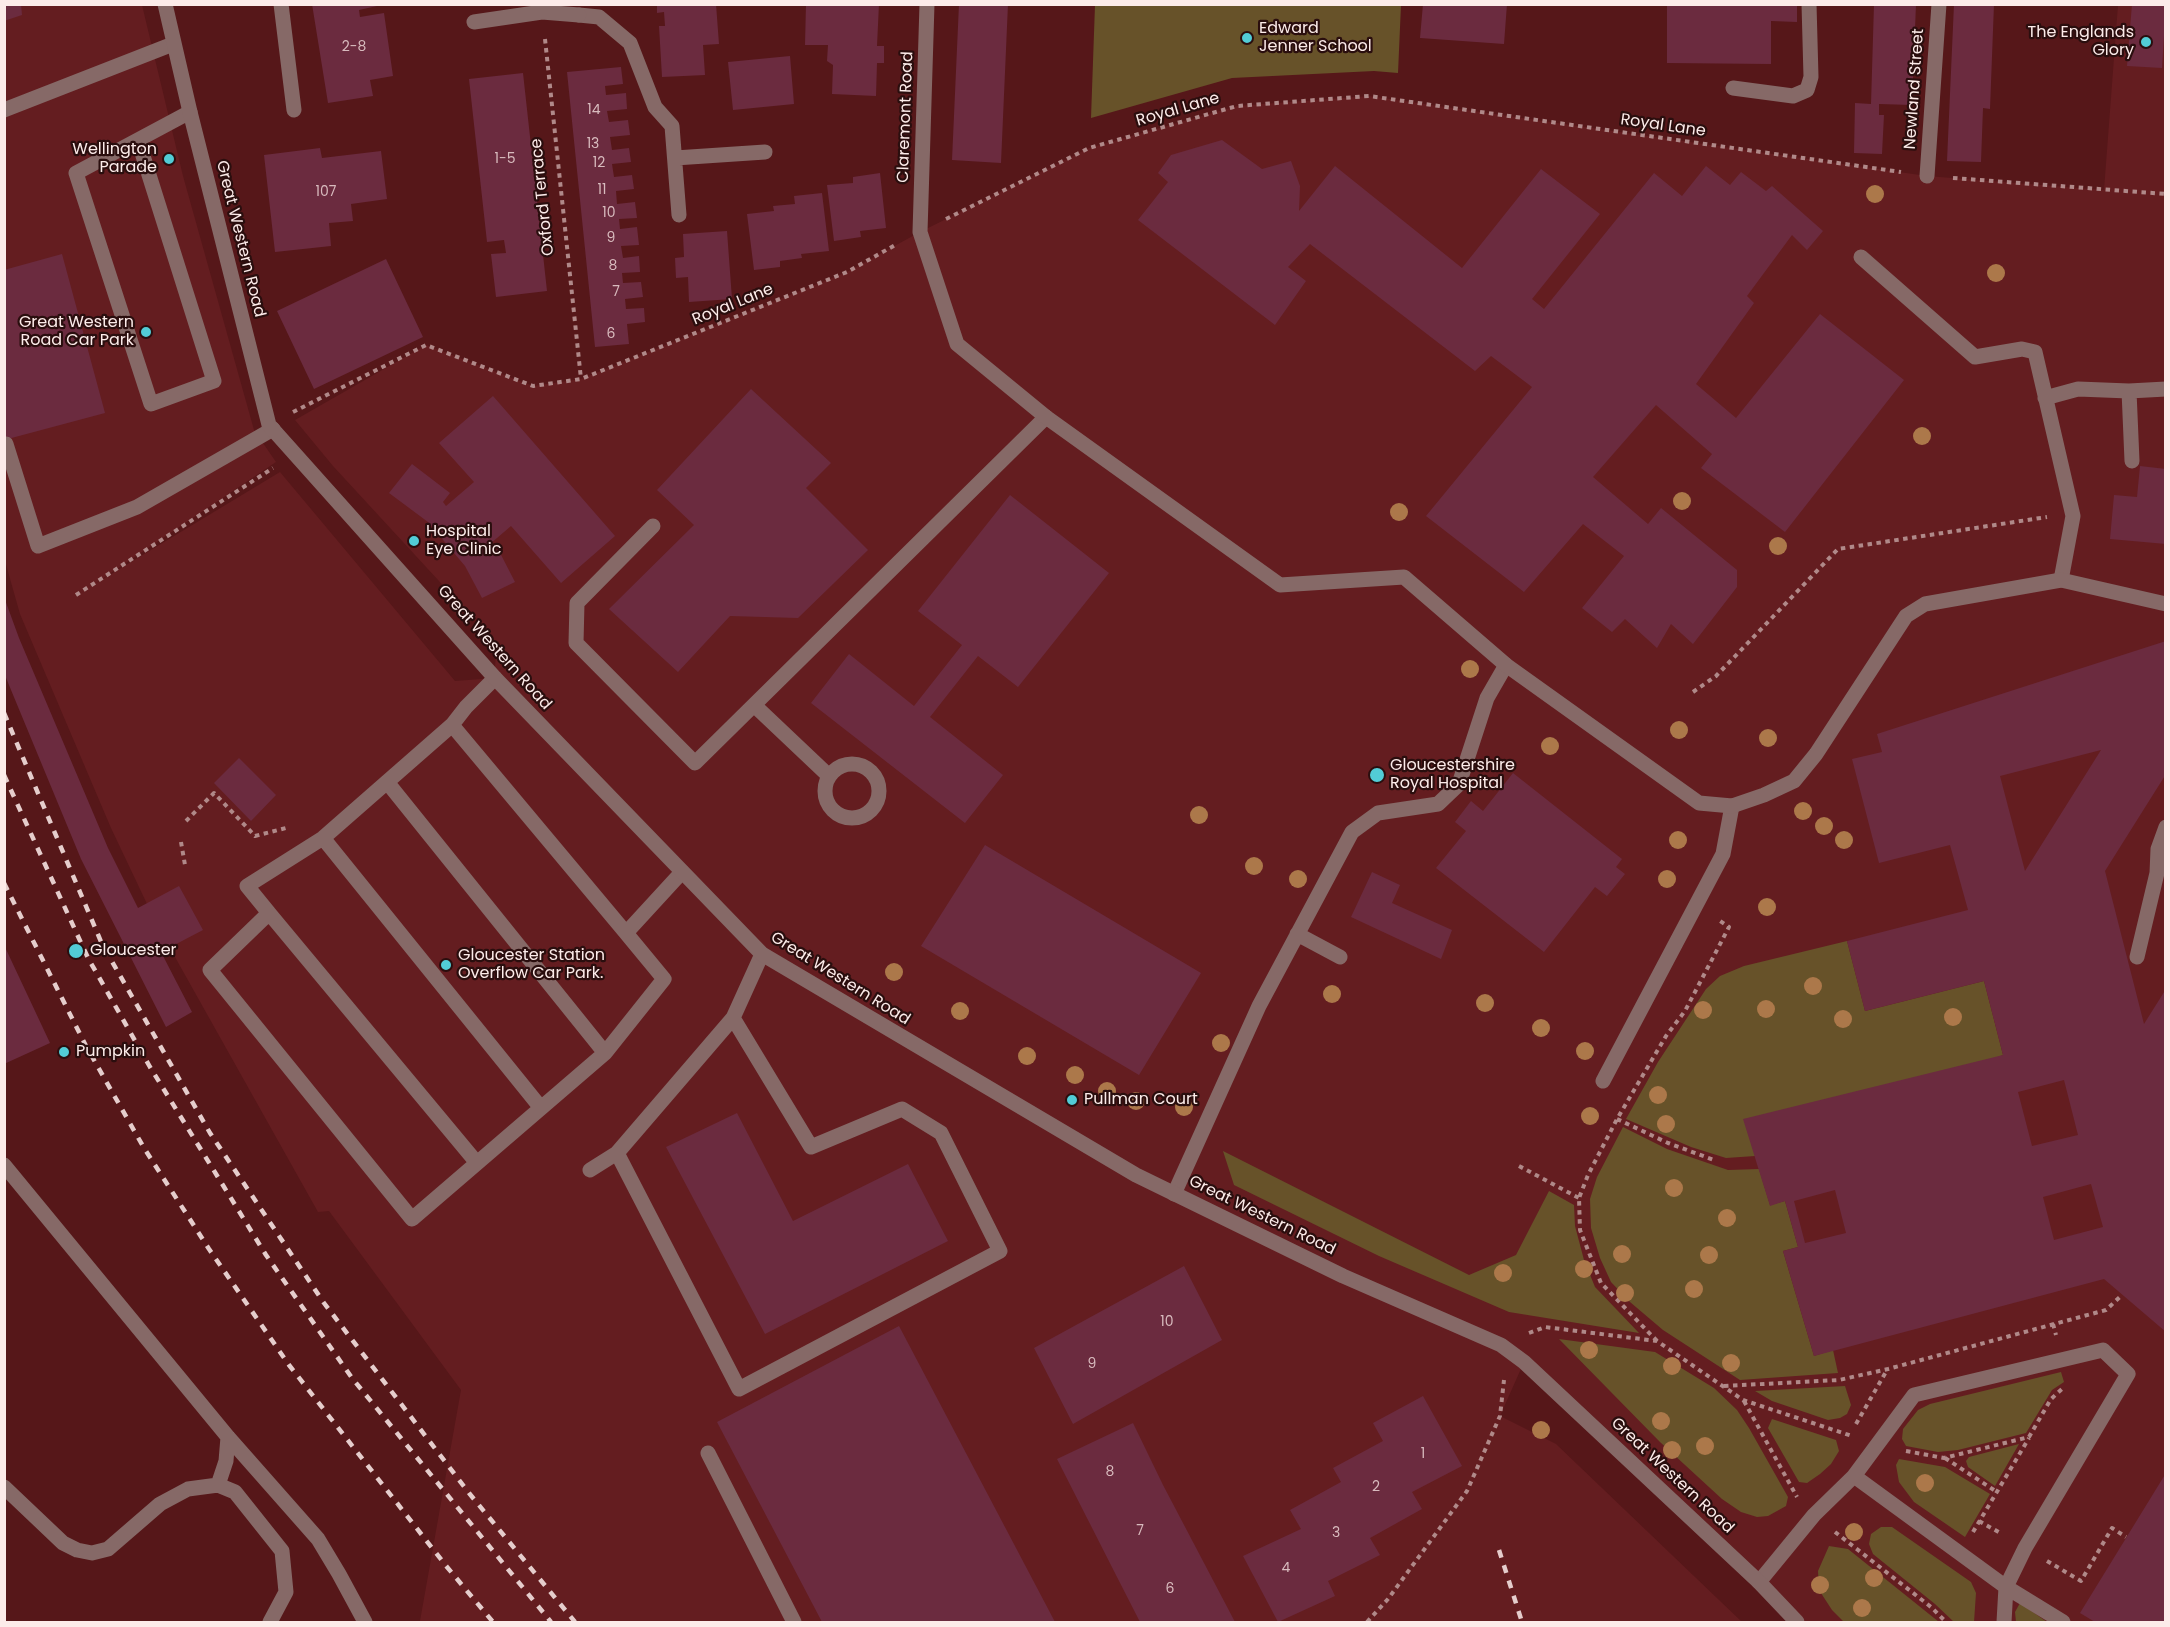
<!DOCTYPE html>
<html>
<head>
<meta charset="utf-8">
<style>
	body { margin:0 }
	#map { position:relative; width:2170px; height:1627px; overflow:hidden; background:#561719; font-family:Poppins,sans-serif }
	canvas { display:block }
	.frame { position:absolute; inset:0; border:6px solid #fcebe9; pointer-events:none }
</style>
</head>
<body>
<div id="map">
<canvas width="2170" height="1627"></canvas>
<div class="frame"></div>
</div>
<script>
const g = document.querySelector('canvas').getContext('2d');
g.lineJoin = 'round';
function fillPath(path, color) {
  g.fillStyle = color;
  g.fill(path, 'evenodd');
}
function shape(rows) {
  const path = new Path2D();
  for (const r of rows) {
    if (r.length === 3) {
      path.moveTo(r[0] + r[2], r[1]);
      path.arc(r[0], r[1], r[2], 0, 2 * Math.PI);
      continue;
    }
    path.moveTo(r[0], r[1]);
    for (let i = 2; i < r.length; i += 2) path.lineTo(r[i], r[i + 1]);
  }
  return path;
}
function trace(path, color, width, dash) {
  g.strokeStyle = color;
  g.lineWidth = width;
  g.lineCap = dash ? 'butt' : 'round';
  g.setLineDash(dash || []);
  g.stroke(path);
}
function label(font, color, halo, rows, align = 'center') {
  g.font = font + ' Poppins,sans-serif';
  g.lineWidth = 4.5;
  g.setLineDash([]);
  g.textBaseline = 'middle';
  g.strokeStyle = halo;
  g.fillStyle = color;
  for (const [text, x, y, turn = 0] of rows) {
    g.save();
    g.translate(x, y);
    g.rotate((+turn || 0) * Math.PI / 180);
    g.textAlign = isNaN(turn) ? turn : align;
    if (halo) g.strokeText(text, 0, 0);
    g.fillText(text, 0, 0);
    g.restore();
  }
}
fillPath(shape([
	[5,5,142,5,183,176,254,430,276,462,93,585,280,472,455,681,494,678,497,644,333,466,295,420,426,345,533,386,581,379,847,272,920,232,1089,148,1237,106,1369,96,1927,176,2104,190,2118,5,2165,5,2165,1622,1797,1622,1524,1362,1500,1416,1556,1444,1742,1622,1367,1622,1374,1613,1365,1622,421,1622,420,1621,461,1390,329,1211,318,1212,157,925,111,828,20,614,5,561]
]), '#641d20');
fillPath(shape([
	[1095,5,1401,5,1398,73,1374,71,1232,78,1091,118],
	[1847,941,1865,1011,1984,981,2003,1055,1755,1156,1726,1158,1691,1147,1626,1119,1658,1062,1706,989,1720,976,1744,966],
	[1623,1127,1667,1149,1728,1170,1759,1169,1770,1205,1785,1201,1798,1247,1783,1251,1814,1356,1833,1350,1838,1373,1740,1380,1663,1330,1630,1302,1611,1282,1600,1258,1591,1228,1590,1199,1597,1177],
	[1223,1151,1469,1275,1516,1255,1549,1191,1574,1205,1575,1226,1584,1260,1595,1287,1639,1333,1509,1312,1379,1256,1234,1185],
	[1559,1339,1655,1352,1714,1388,1737,1410,1749,1428,1788,1497,1786,1506,1768,1516,1757,1517,1741,1512,1722,1499,1660,1442],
	[2061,1372,2064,1382,2052,1390,2026,1433,1958,1450,1938,1452,1906,1446,1902,1439,1903,1429,1918,1410,1930,1404],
	[1845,1386,1851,1405,1847,1414,1840,1418,1828,1420,1772,1401,1755,1391],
	[1772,1419,1836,1440,1839,1451,1831,1464,1820,1474,1807,1483,1799,1482,1768,1428],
	[2019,1444,1995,1486,1968,1467,1966,1461,1969,1457],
	[1899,1459,1945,1467,1990,1494,1965,1537,1914,1502,1899,1482,1896,1465],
	[1881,1527,1892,1527,1971,1582,1976,1593,1974,1622,1954,1622,1935,1604,1873,1554,1869,1544,1871,1534],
	[1829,1546,1848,1549,1939,1622,1844,1622,1832,1610,1819,1590,1818,1571],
	[2020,1603,2047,1622,2016,1622,2015,1612]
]), '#675229');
fillPath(shape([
	[4,4,21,4,22,15,4,21],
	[312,4,386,4,359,10,360,17,384,13,393,76,370,80,373,96,328,103],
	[657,4,716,4,719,44,703,45,705,75,662,77,659,26,665,26,664,12,657,13],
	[806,4,879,4,877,46,884,46,884,63,877,63,876,96,832,94,833,65,827,61,828,45,805,45],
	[959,4,1008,4,1001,163,952,160],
	[1423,4,1507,4,1504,44,1420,38],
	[1667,4,1797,4,1797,22,1771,21,1771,64,1667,63],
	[1874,4,1916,4,1912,105,1879,104,1879,115,1884,115,1882,154,1854,153,1855,103,1871,104],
	[1954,4,1994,4,1990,109,1983,108,1981,162,1947,161],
	[2132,4,2166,4,2162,68,2127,66],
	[790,56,794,104,733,110,728,62],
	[621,67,623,84,605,86,606,95,626,93,627,109,607,111,609,122,628,120,630,135,610,137,612,150,629,148,631,162,612,164,614,177,632,175,634,189,616,191,617,204,635,202,637,218,619,219,620,229,637,227,639,245,621,246,623,258,639,256,640,272,622,273,623,283,641,282,643,297,625,299,626,309,644,308,645,322,627,324,629,344,595,347,567,72],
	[523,73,547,291,496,297,491,254,506,253,504,240,487,242,469,79],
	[1222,140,1262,169,1291,161,1300,186,1299,211,1335,166,1462,268,1541,169,1600,214,1532,299,1544,309,1654,173,1682,196,1706,166,1730,185,1741,172,1766,191,1772,186,1823,231,1807,250,1792,235,1747,296,1754,303,1696,384,1736,418,1820,314,1904,380,1785,532,1701,468,1712,454,1656,405,1593,477,1648,524,1661,508,1737,570,1737,587,1693,644,1671,624,1657,648,1625,619,1612,632,1582,608,1624,556,1583,524,1524,592,1426,516,1532,387,1491,356,1475,371,1310,244,1288,267,1306,281,1275,325,1138,220,1168,182,1158,173,1171,155],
	[320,148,322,158,381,151,387,199,351,204,353,221,329,223,331,246,275,252,264,155],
	[880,173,886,228,860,231,861,237,834,241,827,185,853,183,853,177],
	[822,193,829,251,801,254,802,258,780,261,780,267,754,270,747,214,774,211,773,206,795,204,794,196],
	[727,231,732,299,689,302,688,277,676,278,675,258,684,257,683,234],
	[62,254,105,413,4,440,4,270],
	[386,259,423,337,314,389,277,311],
	[751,389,831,463,806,488,868,550,798,618,730,616,678,672,609,609,694,525,657,490],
	[493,396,615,536,561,583,511,526,483,550,488,554,498,549,515,582,482,598,465,566,428,522,389,493,412,464,450,493,443,502,446,506,474,482,439,443],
	[2140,466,2166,469,2166,544,2110,539,2114,495,2137,497],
	[1010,495,1109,573,1018,687,978,656,930,717,1003,775,965,823,811,703,849,654,914,706,962,645,918,611],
	[4,597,19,638,108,848,138,908,179,886,203,930,161,952,192,1012,166,1027,81,859,4,673],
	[2166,641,2166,774,2105,871,2144,1024,2166,989,2166,1332,2104,1279,1814,1356,1783,1251,1798,1247,1785,1201,1770,1206,1743,1119,2003,1055,1984,981,1865,1011,1847,941,1968,910,1950,845,1879,863,1852,759,1882,752,1877,734],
	[2101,750,2025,871,2000,776],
	[2064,1080,2078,1135,2032,1146,2018,1092],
	[2091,1184,2103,1227,2054,1240,2043,1197],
	[1835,1190,1846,1233,1805,1243,1794,1201],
	[239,758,276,795,251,821,214,783],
	[1513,773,1622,859,1616,867,1625,874,1607,896,1595,887,1544,952,1436,868,1466,831,1455,822,1471,801,1483,811],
	[985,845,1201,973,1139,1075,921,946],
	[1372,872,1400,885,1392,903,1452,930,1441,959,1351,917],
	[4,945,50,1043,4,1064],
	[737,1113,793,1221,908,1164,948,1241,765,1334,666,1147],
	[1184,1266,1222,1340,1073,1424,1034,1348],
	[899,1326,1055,1622,822,1622,717,1422],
	[1423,1396,1462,1466,1412,1492,1422,1509,1370,1538,1380,1555,1328,1581,1335,1596,1278,1622,1243,1556,1301,1529,1290,1510,1341,1482,1333,1468,1383,1441,1373,1423],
	[1133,1423,1163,1485,1235,1622,1140,1622,1117,1577,1057,1459],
	[2166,1473,2166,1622,2095,1622,2080,1613]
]), '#6b2b3f');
trace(shape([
	[545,39,581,379],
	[1953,178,2166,194],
	[946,219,1089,148,1237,106,1369,96,1901,172],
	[293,412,426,345,533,386,581,379,847,272,897,244],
	[76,595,273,468],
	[1693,692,1716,676,1838,549,2047,517],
	[186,821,214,793,255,836,286,828],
	[181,842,185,865],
	[1617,1119,1668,1143,1714,1160],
	[1519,1166,1579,1198],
	[2053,1324,2056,1335],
	[1529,1333,1545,1327,1657,1341,1743,1400,1852,1436],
	[1657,1341,1601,1283,1580,1230,1579,1198,1588,1175,1617,1119,1666,1036,1685,1011,1729,927,1717,919],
	[1724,1386,1839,1380,1888,1369,2106,1310,2122,1295],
	[1744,1401,1797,1497],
	[1856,1424,1887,1370],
	[1906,1451,1944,1458,2029,1437,2051,1399,2062,1389],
	[1945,1458,1997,1492],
	[1979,1521,2002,1534],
	[1835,1532,1931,1607,1946,1622],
	[1973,1532,2029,1438],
	[2047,1561,2081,1581,2112,1528,2126,1537],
	[1367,1622,1388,1599,1467,1491,1500,1416,1504,1380]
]), '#b08989', 4, [4.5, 4.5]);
trace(shape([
	[579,15,599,17,630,43,655,107,672,126,679,215],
	[1733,88,1793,96,1807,90,1811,77,1809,4],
	[4,110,173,44],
	[138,140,214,381,151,404,76,173,190,112],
	[675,158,765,152],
	[1861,257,1975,357,2022,349,2035,352,2073,516,2061,580],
	[2129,391,2132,461],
	[2045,398,2078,389,2129,391,2166,389],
	[6,444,38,546,137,507,273,429],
	[653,526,577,603,576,643,695,763,1046,417],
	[495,678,466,707,452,725,323,838,247,886,269,913,210,970,412,1219,605,1053,664,979,626,933,682,872],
	[754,705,829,776],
	[452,725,626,933],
	[852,791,27],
	[387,782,605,1053],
	[323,838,541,1108],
	[269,913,477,1163],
	[1297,934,1340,957],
	[2137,957,2157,873,2158,849,2166,827],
	[1603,1081,1723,854,1732,806],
	[617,1153,739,1389,1000,1251,941,1133,902,1109,811,1147,733,1018],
	[4,1165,228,1437,318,1539,339,1574,365,1622],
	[590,1170,617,1153,733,1018,762,954],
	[1174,1194,1259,1006,1352,832,1378,813,1438,804,1459,784,1487,698,1506,665],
	[708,1453,794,1622],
	[1854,1476,2006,1587,2063,1622],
	[218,1485,226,1461,228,1437],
	[4,1487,63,1543,77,1550,92,1553,108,1549,160,1504,188,1489,218,1485,235,1492,282,1551,286,1592,270,1622],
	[1759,1582,1814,1515,1854,1476,1914,1395,2103,1350,2128,1374,2025,1548,2006,1587,2004,1622]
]), '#866967', 15);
trace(shape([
	[165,4,190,112,269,425,495,678,762,954,1136,1175,1343,1276,1501,1345,1524,1362,1759,1582,1797,1622],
	[281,4,294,110],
	[927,4,920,232,957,344,1046,417,1280,585,1404,577,1506,665,1699,803,1732,806,1764,795,1794,781,1816,754,1906,616,1925,604,2061,580,2166,604],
	[474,22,542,12,579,15],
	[1927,176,1939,4]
]), '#866967', 15);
trace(shape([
	[4,713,102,944,210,1133,324,1303,469,1493,575,1622],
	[4,775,88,958,150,1067,266,1255,352,1378,551,1622],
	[4,883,86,1046,144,1148,209,1249,289,1365,447,1567,493,1622],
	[1499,1550,1522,1622]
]), '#e5cdcc', 4.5, [8, 8]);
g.fillStyle = '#ac784a';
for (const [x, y] of [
	[1875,194],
	[1996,273],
	[1922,436],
	[1682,501],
	[1399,512],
	[1778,546],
	[1470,669],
	[1679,730],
	[1768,738],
	[1550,746],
	[1803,811],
	[1199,815],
	[1824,826],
	[1678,840],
	[1844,840],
	[1254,866],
	[1298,879],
	[1667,879],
	[1767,907],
	[894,972],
	[1813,986],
	[1332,994],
	[1485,1003],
	[1766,1009],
	[1703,1010],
	[960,1011],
	[1953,1017],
	[1843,1019],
	[1541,1028],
	[1221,1043],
	[1585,1051],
	[1027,1056],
	[1075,1075],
	[1107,1091],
	[1658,1095],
	[1136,1101],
	[1184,1107],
	[1590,1116],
	[1666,1124],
	[1674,1188],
	[1727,1218],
	[1622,1254],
	[1709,1255],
	[1584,1269],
	[1503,1273],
	[1694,1289],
	[1625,1293],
	[1589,1350],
	[1731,1363],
	[1672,1366],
	[1661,1421],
	[1541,1430],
	[1705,1446],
	[1672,1450],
	[1925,1483],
	[1854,1532],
	[1874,1578],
	[1820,1585],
	[1862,1608]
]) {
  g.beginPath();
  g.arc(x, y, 9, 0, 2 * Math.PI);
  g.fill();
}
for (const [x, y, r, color] of [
	[1247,38,6,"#52ccd6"],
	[2146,42,6,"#52ccd6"],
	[169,159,6,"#52ccd6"],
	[146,332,6,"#52ccd6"],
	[414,541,6,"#52ccd6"],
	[1377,775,8,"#52ccd6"],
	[76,951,8,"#52ccd6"],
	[446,965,6,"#52ccd6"],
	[64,1052,6,"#52ccd6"],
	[1072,1100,6,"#52ccd6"]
]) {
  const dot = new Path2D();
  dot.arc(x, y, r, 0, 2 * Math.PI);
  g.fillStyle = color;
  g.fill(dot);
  trace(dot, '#2a0e0e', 2);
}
label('14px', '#d8bbbe', null, [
	["2-8",354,47],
	["14",594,110],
	["13",593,144],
	["1-5",505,159],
	["12",599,163],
	["11",602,190],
	["107",326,192],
	["10",609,213],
	["9",611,238],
	["8",613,266],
	["7",616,292],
	["6",611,334],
	["10",1167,1322],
	["9",1092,1364],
	["1",1423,1454],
	["8",1110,1472],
	["2",1376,1487],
	["7",1140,1531],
	["3",1336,1533],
	["4",1286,1568],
	["6",1170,1589]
]);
label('16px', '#fcebe9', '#2a0e0e', [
	["Edward",1259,29],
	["Jenner School",1259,47],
	["The Englands",2134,33,"right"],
	["Glory",2134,51,"right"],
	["Wellington",157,150,"right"],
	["Parade",157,168,"right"],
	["Great Western",134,323,"right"],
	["Road Car Park",134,341,"right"],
	["Hospital",426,532],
	["Eye Clinic",426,550],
	["Gloucestershire",1390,766],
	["Royal Hospital",1390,784],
	["Gloucester",90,951],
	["Gloucester Station",458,956],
	["Overflow Car Park.",458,974],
	["Pumpkin",76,1052],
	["Pullman Court",1084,1100]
], 'left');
label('16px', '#fcebe9', '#2a0e0e', [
	["Newland Street",1915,89,-86],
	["Royal Lane",1178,110,-16],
	["Claremont Road",906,117,-88],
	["Royal Lane",1663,126,8],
	["Oxford Terrace",543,197,-96],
	["Great Western Road",240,239,76],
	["Royal Lane",733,305,-22],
	["Great Western Road",494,648,48],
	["Great Western Road",840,979,32],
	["Great Western Road",1262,1216,26],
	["Great Western Road",1672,1476,43]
]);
</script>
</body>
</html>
